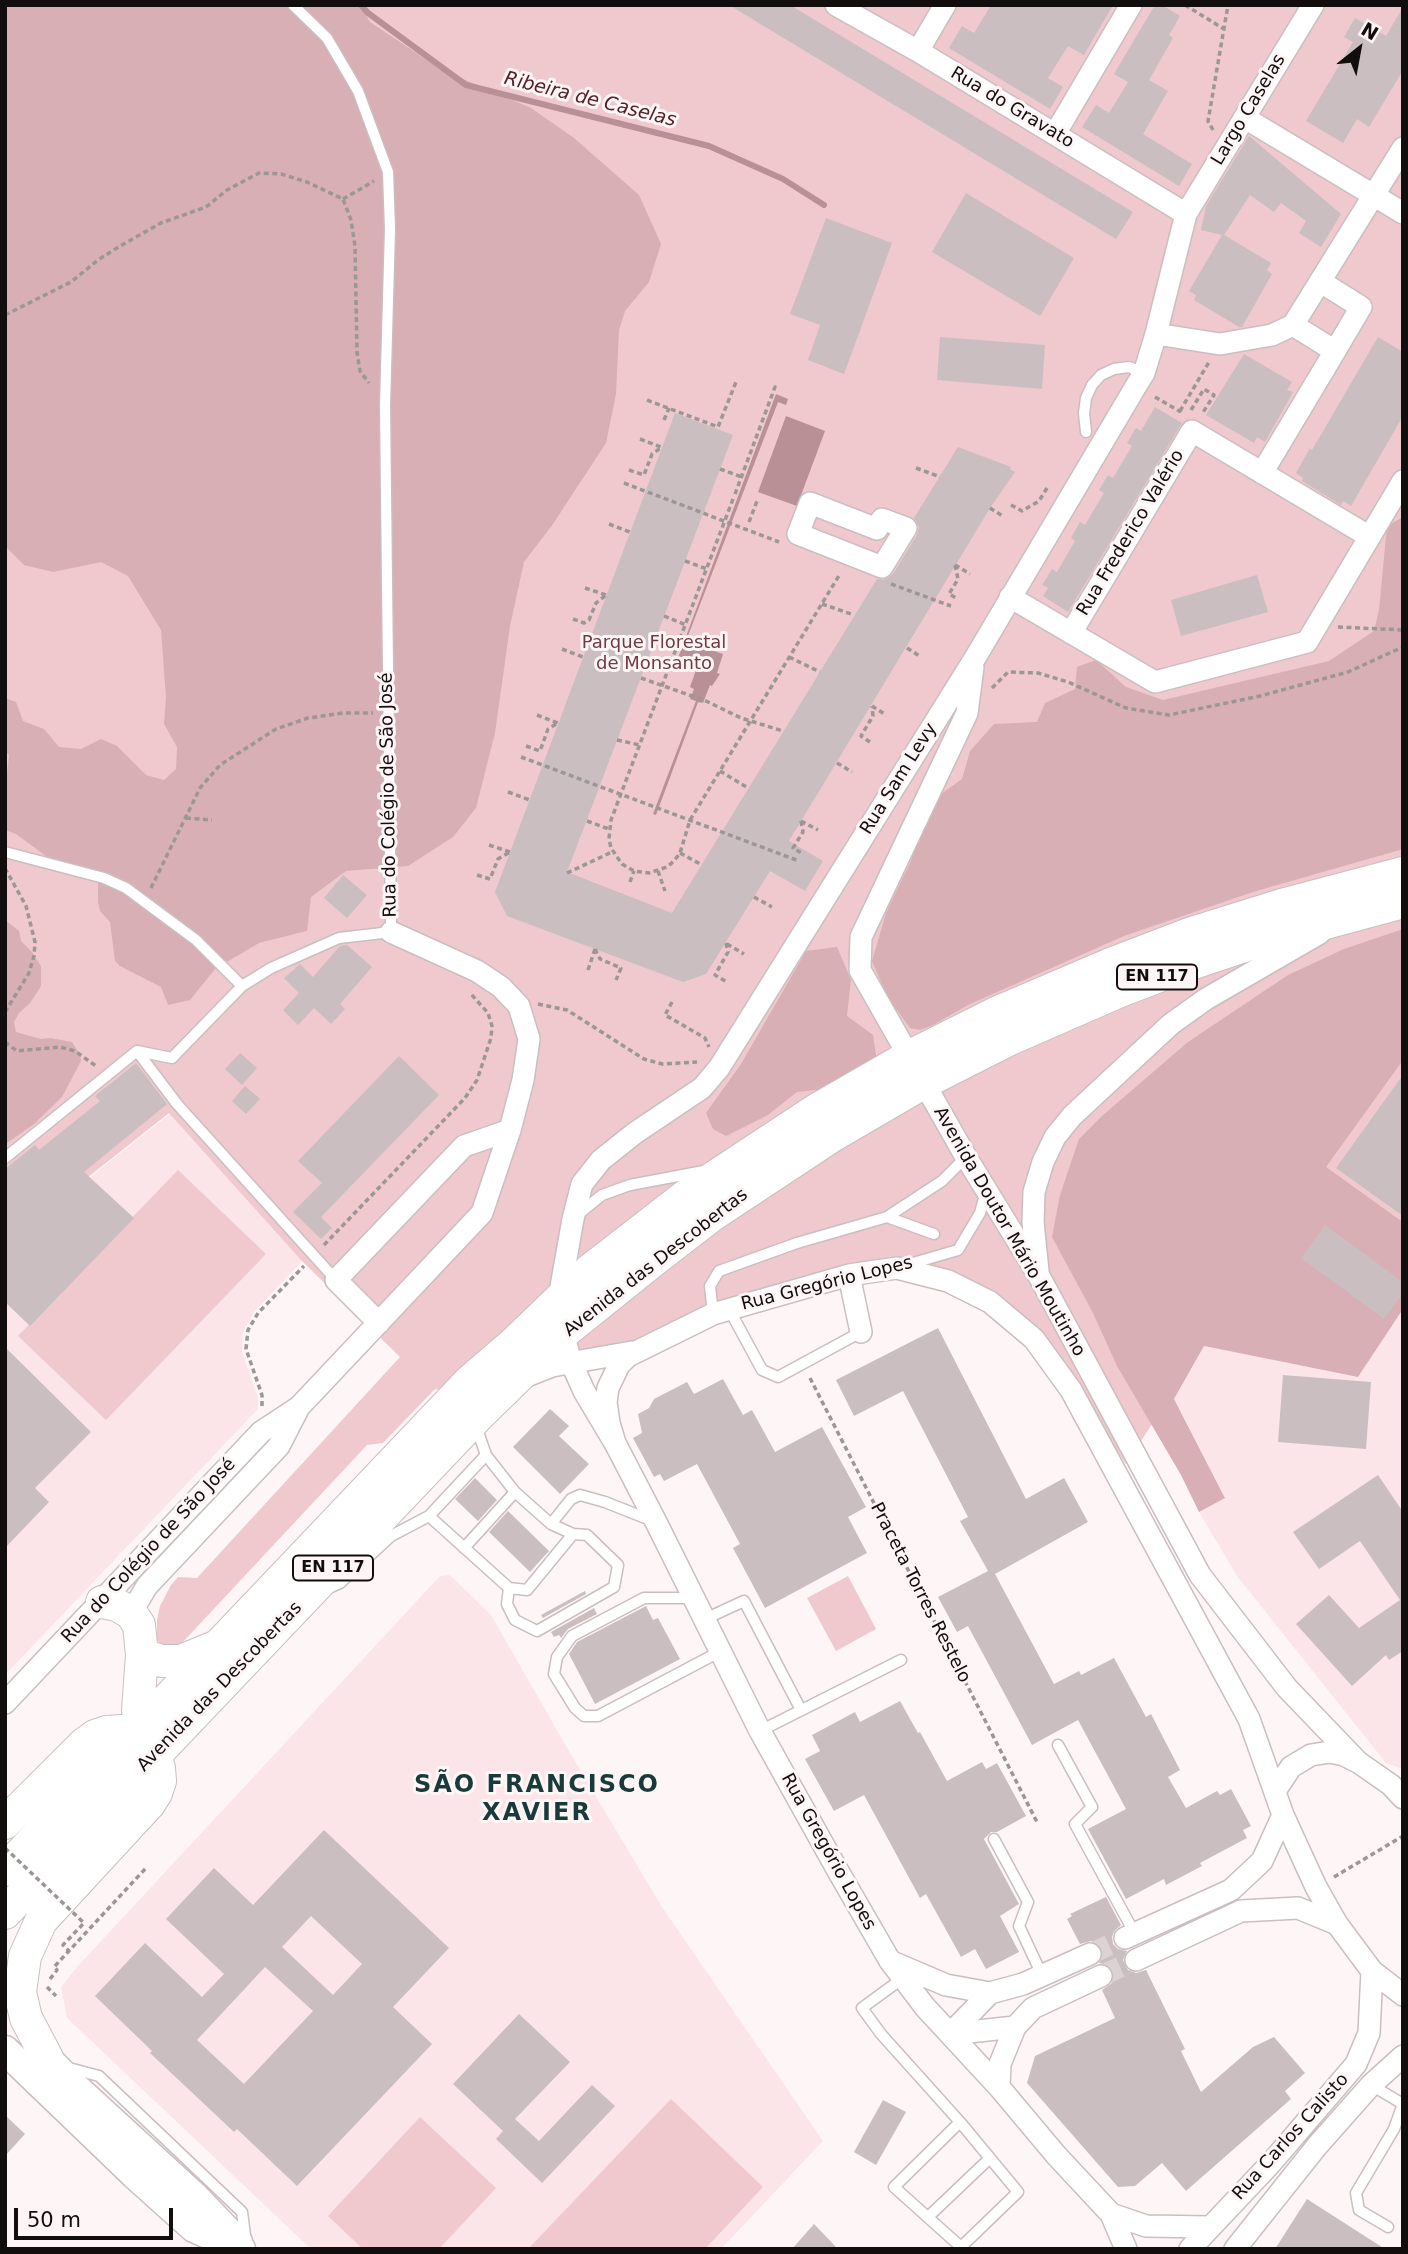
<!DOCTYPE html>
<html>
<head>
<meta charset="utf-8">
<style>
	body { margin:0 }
	#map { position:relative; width:1408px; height:2254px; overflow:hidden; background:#fef6f6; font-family:"DejaVu Sans",sans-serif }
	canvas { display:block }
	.frame { position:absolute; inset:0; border:7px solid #120e0e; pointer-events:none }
	.north { position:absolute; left:1324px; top:14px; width:70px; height:70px; -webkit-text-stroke:5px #fef6f6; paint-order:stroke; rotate:31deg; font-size:19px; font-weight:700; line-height:28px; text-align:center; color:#120e0e }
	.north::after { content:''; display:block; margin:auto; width:24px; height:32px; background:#120e0e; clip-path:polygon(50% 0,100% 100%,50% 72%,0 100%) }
	.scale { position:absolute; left:14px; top:2208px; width:159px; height:32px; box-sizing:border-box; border:4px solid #120e0e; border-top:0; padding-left:9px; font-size:21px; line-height:24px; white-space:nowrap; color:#120e0e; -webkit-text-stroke:5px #fef6f6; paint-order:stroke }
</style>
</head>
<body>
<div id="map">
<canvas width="1408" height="2254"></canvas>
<div class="frame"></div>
<div class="north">N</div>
<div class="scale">50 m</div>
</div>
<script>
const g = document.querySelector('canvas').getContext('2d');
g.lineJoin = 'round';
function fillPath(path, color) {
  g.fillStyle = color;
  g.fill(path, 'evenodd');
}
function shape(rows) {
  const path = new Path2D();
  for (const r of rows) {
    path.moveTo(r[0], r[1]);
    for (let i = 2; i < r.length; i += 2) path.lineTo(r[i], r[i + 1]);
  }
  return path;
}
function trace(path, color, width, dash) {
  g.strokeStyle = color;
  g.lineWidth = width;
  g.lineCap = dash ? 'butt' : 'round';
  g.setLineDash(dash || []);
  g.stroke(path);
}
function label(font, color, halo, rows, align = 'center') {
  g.font = font + ' "DejaVu Sans",sans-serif';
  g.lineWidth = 6;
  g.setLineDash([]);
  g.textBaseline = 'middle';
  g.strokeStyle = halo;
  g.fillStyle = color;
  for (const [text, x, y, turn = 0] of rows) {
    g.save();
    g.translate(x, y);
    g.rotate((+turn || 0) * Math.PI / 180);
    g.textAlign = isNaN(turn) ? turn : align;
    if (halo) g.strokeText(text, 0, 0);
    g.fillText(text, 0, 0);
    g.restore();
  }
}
fillPath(shape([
	[172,1112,302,1261,254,1312,243,1332,242,1352,258,1397,258,1409,5,1675,5,1245],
	[1403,1309,1403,1769,1386,1763,1237,1576,1199,1512,1225,1497,1174,1399,1204,1346,1358,1377],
	[450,1575,491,1615,573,1758,662,1907,823,2141,721,2249,311,2249,67,2018,61,1987,77,1967,440,1576]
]), '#fbe5e8');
fillPath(shape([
	[5,5,1403,5,1403,1222,1372,1200,1277,1232,1126,1464,1036,1338,991,1300,876,1271,666,1336,434,1390,383,1443,367,1445,181,1644,172,1648,163,1646,157,1640,157,1620,160,1606,171,1585,178,1577,197,1578,400,1357,301,1260,169,1113,5,1243],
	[178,1170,266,1254,106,1420,18,1336],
	[848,1576,876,1629,836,1651,807,1598],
	[671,2099,763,2187,705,2249,528,2249],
	[420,2117,496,2188,439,2249,363,2249,328,2216]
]), '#efc9cd');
fillPath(shape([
	[5,5,360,5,370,22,442,70,531,108,574,138,639,195,661,244,649,282,625,311,619,330,616,394,606,443,553,524,524,562,510,626,495,733,476,808,453,837,408,866,346,871,311,897,307,931,259,943,215,969,190,1000,168,1005,161,987,120,966,115,961,110,922,100,911,98,902,98,883,84,871,65,870,16,834,5,830,5,793,9,755,5,751,5,698,16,702,23,721,44,729,59,747,81,749,101,739,117,746,146,775,164,780,176,769,177,747,164,724,166,697,161,630,128,576,101,562,53,572,24,565,5,546],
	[1403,517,1403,849,1253,892,1124,936,970,1004,933,1025,920,1030,910,1028,888,998,872,961,886,913,910,863,934,799,962,779,970,751,994,724,1037,722,1045,703,1075,689,1077,667,1096,660,1126,687,1163,700,1329,661,1374,631,1379,610,1387,526],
	[5,920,19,931,21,941,32,952,41,966,41,986,30,1003,19,1013,14,1022,16,1032,41,1039,50,1038,72,1042,80,1055,81,1061,62,1097,34,1124,7,1143,5,1143],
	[1403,929,1403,1060,1326,1167,1403,1222,1403,1309,1358,1377,1204,1346,1174,1399,1225,1498,1199,1512,1181,1475,1117,1366,1093,1313,1052,1237,1060,1195,1079,1139,1102,1116,1188,1042,1288,975,1344,949],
	[837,947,851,980,847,1016,873,1035,877,1062,825,1089,797,1092,768,1115,726,1136,713,1129,706,1113,741,1064,806,951]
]), '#d8afb4');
fillPath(shape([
	[776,394,788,399,786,405,778,402,686,641,723,654,717,673,720,674,712,686,710,685,703,703,698,702,656,815,653,814,696,701,690,699,694,689,690,687,696,670,678,658],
	[786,416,825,431,797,506,758,492]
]), '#b89095');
trace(shape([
	[361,5,368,13,466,85,709,146,783,179,824,205]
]), '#b89095', 6);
fillPath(shape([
	[729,5,790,5,1133,212,1116,239],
	[991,5,1113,5,1084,55,1068,46,1048,78,1063,87,1050,109,949,48,962,26,974,33],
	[1155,5,1162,5,1180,16,1169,35,1173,38,1149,80,1168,91,1143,134,1192,164,1179,186,1082,127,1096,105,1109,113,1128,82,1114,74],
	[1403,7,1403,70,1369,127,1357,119,1343,143,1306,121,1353,42,1344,37,1355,18,1386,36],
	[1249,136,1341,214,1321,247,1299,233,1306,221,1281,203,1274,212,1250,195,1224,235,1271,263,1267,270,1272,274,1242,327,1239,327,1194,300,1196,295,1189,291,1222,235,1201,230,1206,206],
	[966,193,1074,258,1040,316,932,252],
	[826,218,892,243,844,374,808,360,820,325,790,314],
	[940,337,1045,345,1042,389,937,380],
	[1378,337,1403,352,1403,416,1351,506,1343,501,1341,505,1302,481,1303,478,1296,473,1310,448,1312,450],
	[1244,354,1292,382,1287,390,1293,392,1265,442,1257,437,1254,443,1206,415],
	[1155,407,1182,423,1068,612,1043,596,1048,588,1042,585,1052,569,1057,572,1075,541,1071,538,1080,522,1085,525,1104,493,1099,490,1108,475,1113,478,1132,446,1127,443,1136,428,1141,431],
	[675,413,733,435,567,872,672,913,877,579,884,580,893,574,917,535,919,527,914,518,958,447,1011,467,1010,469,1015,472,990,508,789,841,823,861,805,891,770,871,706,974,683,982,507,916,495,892],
	[1257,575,1268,612,1181,636,1171,600],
	[343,875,367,895,347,918,324,898],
	[347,945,372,967,340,1004,345,1009,331,1024,314,1008,298,1025,283,1010,299,993,284,978,300,964,313,977,340,946],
	[240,1053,257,1068,242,1085,225,1069],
	[399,1056,439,1095,321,1217,332,1228,321,1239,293,1212,322,1183,298,1161],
	[136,1063,167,1104,84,1172,134,1218,30,1326,5,1302,5,1169,35,1145,39,1150,100,1101,95,1096],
	[1403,1075,1403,1216,1336,1168],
	[245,1086,260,1099,246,1114,232,1101],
	[1325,1225,1403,1282,1403,1293,1384,1319,1301,1258],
	[938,1328,1026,1499,1064,1478,1088,1522,995,1574,1054,1684,1079,1671,1081,1675,1114,1658,1146,1717,1151,1714,1180,1770,1168,1777,1186,1808,1217,1791,1220,1795,1231,1789,1251,1826,1243,1830,1247,1838,1200,1863,1202,1866,1166,1885,1164,1879,1126,1899,1088,1829,1126,1809,1078,1720,1032,1745,968,1626,957,1632,938,1597,988,1571,960,1521,968,1517,903,1391,854,1416,836,1380],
	[5,1347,91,1432,35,1488,49,1502,5,1548],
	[1283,1375,1371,1382,1366,1449,1278,1442],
	[723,1379,743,1415,752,1410,775,1452,822,1427,866,1507,848,1517,867,1553,765,1608,733,1548,740,1544,697,1464,664,1481,660,1474,654,1477,633,1438,642,1433,638,1414,649,1408,654,1399,687,1382,694,1394],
	[550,1409,569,1426,559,1436,589,1464,560,1494,513,1447],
	[1378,1475,1403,1512,1403,1651,1389,1660,1386,1655,1352,1686,1296,1624,1329,1595,1359,1628,1400,1600,1360,1541,1319,1569,1293,1532],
	[475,1478,497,1500,478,1521,455,1499],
	[508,1511,549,1551,530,1572,489,1532],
	[585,1591,586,1594,543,1618,541,1615],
	[646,1606,653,1620,658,1618,680,1659,595,1704,569,1654,577,1642],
	[594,1608,597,1614,568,1629,561,1638,559,1635,554,1637,551,1632],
	[900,1701,918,1733,920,1732,947,1781,982,1762,986,1769,997,1763,1026,1816,997,1832,991,1832,984,1839,1019,1904,1000,1916,1019,1952,986,1969,975,1949,961,1957,926,1894,920,1898,864,1795,834,1811,805,1759,820,1751,812,1735,855,1712,860,1722],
	[324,1830,449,1948,393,2007,432,2044,297,2186,237,2129,234,2132,150,2053,152,2051,95,1996,145,1943,202,1997,224,1974,166,1919,214,1868,253,1905],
	[311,1916,362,1964,333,1995,282,1947],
	[265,1967,313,2011,244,2084,197,2040],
	[1106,1897,1121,1925,1114,1931,1112,1937,1113,1944,1118,1949,1127,1951,1123,1960,1128,1970,1136,1973,1146,1970,1185,2049,1181,2051,1201,2092,1253,2047,1274,2037,1305,2073,1285,2091,1291,2099,1186,2191,1162,2163,1135,2186,1118,2187,1027,2083,1035,2056,1115,2018,1102,1990,1112,1983,1114,1976,1113,1970,1108,1965,1099,1963,1103,1955,1098,1944,1091,1941,1080,1944,1067,1919,1072,1916,1070,1914],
	[519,2014,570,2062,515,2119,539,2141,592,2085,615,2106,542,2183,496,2139,503,2131,453,2084],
	[883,2100,906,2112,876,2165,854,2152],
	[5,2115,25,2134,5,2156],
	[1307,2199,1385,2249,1275,2249],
	[814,2224,838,2249,792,2249]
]), '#cbbec0');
trace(shape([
	[1090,1954,1125,1938],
	[1101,1976,1136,1960]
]), '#dbd3d3', 21, [21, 10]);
const lane = shape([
	[1086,432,1084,413,1086,398,1092,385,1101,375,1114,369,1129,367,1144,373],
	[5,852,104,878,126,888,196,940,242,986],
	[137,1051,177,1104,336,1280],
	[5,1158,137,1051,172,1058,242,986,271,968,339,938,391,932,385,405,390,229,388,172,358,91,327,38,293,5],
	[576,1216,602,1195,630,1185,704,1171],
	[887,1217,934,1234],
	[903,1266,958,1250,980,1213,986,1191],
	[729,1309,762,1370,778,1377,861,1332],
	[713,1314,710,1286,719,1271,797,1243,887,1217,942,1181,966,1157],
	[478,1424,478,1432,486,1455,515,1492,551,1524,573,1534,587,1535,618,1565,614,1587,537,1631,515,1620,507,1604,509,1588],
	[429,1516,486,1455],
	[551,1524,571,1499,580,1495,605,1502,653,1521],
	[464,1548,515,1492],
	[331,1587,340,1583,391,1536,429,1516,509,1588,527,1590,573,1534],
	[693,1598,644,1598,572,1636,557,1657,554,1674,575,1708,584,1716,598,1716,721,1651],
	[705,1619,744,1601,801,1710],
	[760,1731,901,1660],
	[1058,1745,1092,1807,1075,1824,1135,1934],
	[994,1839,1028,1902,1019,1926,1042,1975],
	[903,1978,862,2008,881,2034,960,2122,1018,2192,961,2247,894,2187,960,2122],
	[65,2067,99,2076,242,2212,246,2243],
	[1371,2085,1403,2104,1394,2129,1356,2193,1359,2210,1388,2227],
	[928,2217,990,2158]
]);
const street = shape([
	[836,5,918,51,1186,214],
	[918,51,945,5],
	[1245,118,1403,213],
	[1055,134,1131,5],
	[1293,325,1335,351,1361,307,1321,282],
	[1156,334,1220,344,1272,335,1293,325,1403,148],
	[1262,473,1335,351],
	[810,503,877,529,882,519,906,528,882,567,798,534,810,503],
	[1010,597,1155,682,1307,642,1403,481],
	[1071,633,1192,431,1370,537],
	[973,667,967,713,861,937,860,970,966,1157,1039,1276,1200,1575,1287,1688,1358,1762],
	[1038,1271,1033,1222,1034,1192,1043,1162,1055,1137,1072,1116,1171,1024,1206,999,1320,933],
	[849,1275,861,1332],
	[559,1298,573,1219,582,1184,601,1160,635,1133,702,1088,719,1068,975,658,1136,386,1144,373,1156,334,1186,214,1313,5],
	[379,1323,336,1280,464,1146,510,1130],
	[563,1333,571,1362,584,1391,615,1443,656,1522,760,1731,838,1871,890,1961,925,2007,999,2087,1056,2155,1111,2214,1126,2249],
	[524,1377,552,1366,632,1352],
	[615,1443,609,1423,606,1402,608,1388,619,1365,628,1356,713,1314,849,1275,897,1268,948,1281,990,1302,1034,1339,1071,1390,1249,1719,1283,1815,1316,1887,1337,1924,1372,1971,1403,1995],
	[131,1613,147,1586,279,1446,298,1409],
	[5,1703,261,1432,299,1407,482,1213,510,1130,523,1080,529,1039,519,1006,501,987,477,971,391,932],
	[1275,1791,1291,1767,1311,1755,1330,1752,1344,1755,1358,1762,1391,1785,1403,1798],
	[1125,1938,1231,1890,1262,1861,1283,1815],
	[1136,1960,1241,1911,1298,1908,1337,1924],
	[892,1962,946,1985,990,1993,1023,1984,1090,1954],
	[950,2034,1015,2027],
	[950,2034,990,1993],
	[999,2087,1000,2064,1015,2027,1033,2008,1101,1976],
	[1111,2214,1146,2226,1209,2227],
	[1190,2249,1271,2163,1356,2064,1369,2033,1372,1971],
	[1235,2249,1317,2146,1371,2085,1403,2056]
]);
const secondary = shape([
	[5,2050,135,2175,194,2228,241,2249],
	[47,2058,75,2087,194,2196,238,2242]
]);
const primary = shape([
	[102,1602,117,1605,131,1613,139,1625,142,1655,138,1710,139,1719,146,1740],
	[142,1655,162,1661,181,1661,215,1647],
	[5,1823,84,1744,95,1736,107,1732,121,1731,134,1735,150,1746,155,1755,159,1768,160,1781,156,1793,149,1804,41,1921,25,1956,20,1992,26,2018,47,2058],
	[5,1870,469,1382,512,1345,589,1271,687,1195,816,1110,908,1057,996,1013,1111,964,1192,933,1282,905,1403,873],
	[5,1913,479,1415,563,1333,654,1260,711,1216,832,1136,923,1083,1010,1039,1120,991,1193,963,1262,940,1403,902]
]);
trace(lane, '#cbbec0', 13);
trace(street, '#cbbec0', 24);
trace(secondary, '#cbbec0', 31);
trace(primary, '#cbbec0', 34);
trace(shape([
	[1185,5,1224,29],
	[1213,130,1208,121,1228,5],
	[343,199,374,181],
	[5,315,71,282,98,260,120,246,161,223,206,207,227,190,259,173,281,174,307,182,343,199,351,220,355,246,357,352,360,371,369,383],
	[1155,397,1181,412],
	[647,400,718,427,736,382],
	[1191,410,1204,389,1214,395,1202,414],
	[1180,411,1209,362],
	[664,420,669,408],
	[640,439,661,447],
	[916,468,940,477],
	[720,469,742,477],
	[629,470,644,475,652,454,662,447],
	[624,483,779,542],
	[735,494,775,387,779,389],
	[733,499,611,820,609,839,611,848,622,864,634,871,649,873,667,867,674,861,680,853,690,820,840,574],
	[1011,505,1022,511,1039,501,1047,488],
	[990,508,1004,517],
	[749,522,757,501],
	[609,524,630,532],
	[685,561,707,569],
	[955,565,958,579,949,594,956,598],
	[955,565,970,574],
	[891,584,951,606],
	[585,588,606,595],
	[822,604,854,615],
	[664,616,686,625],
	[573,619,584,623,589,620,596,603,606,595],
	[1338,627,1403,630],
	[907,648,921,657],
	[562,649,583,657],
	[789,657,820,672],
	[641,678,706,701,741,718,783,731],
	[992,688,1008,672,1038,673,1068,682,1126,708,1169,715,1260,696,1348,672,1403,647],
	[872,706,886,715],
	[537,715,558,723],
	[617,740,640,745],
	[870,742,861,736,873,716,872,706],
	[526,746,540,751,548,729,558,723],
	[521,757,799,861],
	[837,763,852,772],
	[720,771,748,788],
	[508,792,530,800],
	[186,818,212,820],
	[587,821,609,829],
	[801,821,803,832,793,848,803,854],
	[801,821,818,830],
	[489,845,510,852],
	[680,853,702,865],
	[658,871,665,891],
	[567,873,612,852],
	[477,875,490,879,498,859,510,852],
	[630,882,634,871],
	[151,888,200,788,220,765,276,729,308,718,343,713,373,713],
	[754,897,772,907],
	[726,943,728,952,715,975,727,982],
	[727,944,744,954],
	[595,949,600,959,621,968,616,980],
	[588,970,595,949],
	[672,1002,665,1015,705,1038,709,1047],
	[538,1004,567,1010,644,1059,662,1064,697,1062],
	[5,1012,29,973,34,956,35,942,26,906,6,870],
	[5,1042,17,1051,60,1047,75,1051,96,1066],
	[324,1245,465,1098,477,1080,491,1038,492,1026,488,1013,471,994],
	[810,1378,1038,1824],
	[262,1406,262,1395,246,1349,248,1330,258,1313,304,1266],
	[1334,1877,1403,1836],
	[50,1979,57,1970,54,1967,146,1868],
	[47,1987,56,1996]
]), '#9c9696', 3.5, [5, 3.5]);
trace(lane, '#fff', 10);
trace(street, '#fff', 21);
trace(secondary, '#fff', 28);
trace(primary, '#fff', 32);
trace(shape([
	[5,1848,84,1923,63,1945,69,1951]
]), '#9c9696', 3.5, [5, 3.5]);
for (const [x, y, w] of [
	[1157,977,80],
	[333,1568,80]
]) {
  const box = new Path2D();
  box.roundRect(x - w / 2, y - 12.5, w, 25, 5);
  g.fillStyle = '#fef6f6';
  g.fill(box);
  trace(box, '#120e0e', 2);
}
label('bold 16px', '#120e0e', null, [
	["EN 117",1157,977],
	["EN 117",333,1568]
]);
label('18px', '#120e0e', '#fef6f6', [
	["Rua do Gravato",1012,108,31],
	["Largo Caselas",1249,110,-59],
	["Rua Frederico Valério",1131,533,-59],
	["Rua Sam Levy",899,779,-58],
	["Rua do Colégio de São José",389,795,-91],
	["Avenida Doutor Mário Moutinho",1009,1232,60],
	["Avenida das Descobertas",656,1263,-38],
	["Rua Gregório Lopes",827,1284,-14],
	["Rua do Colégio de São José",149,1551,-47],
	["Praceta Torres Restelo",920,1593,63],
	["Avenida das Descobertas",220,1687,-46],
	["Rua Gregório Lopes",828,1852,61],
	["Rua Carlos Calisto",1291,2137,-48]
]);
label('18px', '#713a43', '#fef6f6', [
	["Parque Florestal",654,643],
	["de Monsanto",654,664]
]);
label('italic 19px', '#54202a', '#fef6f6', [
	["Ribeira de Caselas",590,100,14]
]);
g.letterSpacing = '2px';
label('bold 24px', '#183b39', '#fef6f6', [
	["SÃO FRANCISCO",537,1786],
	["XAVIER",537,1814]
]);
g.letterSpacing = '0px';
</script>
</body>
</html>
